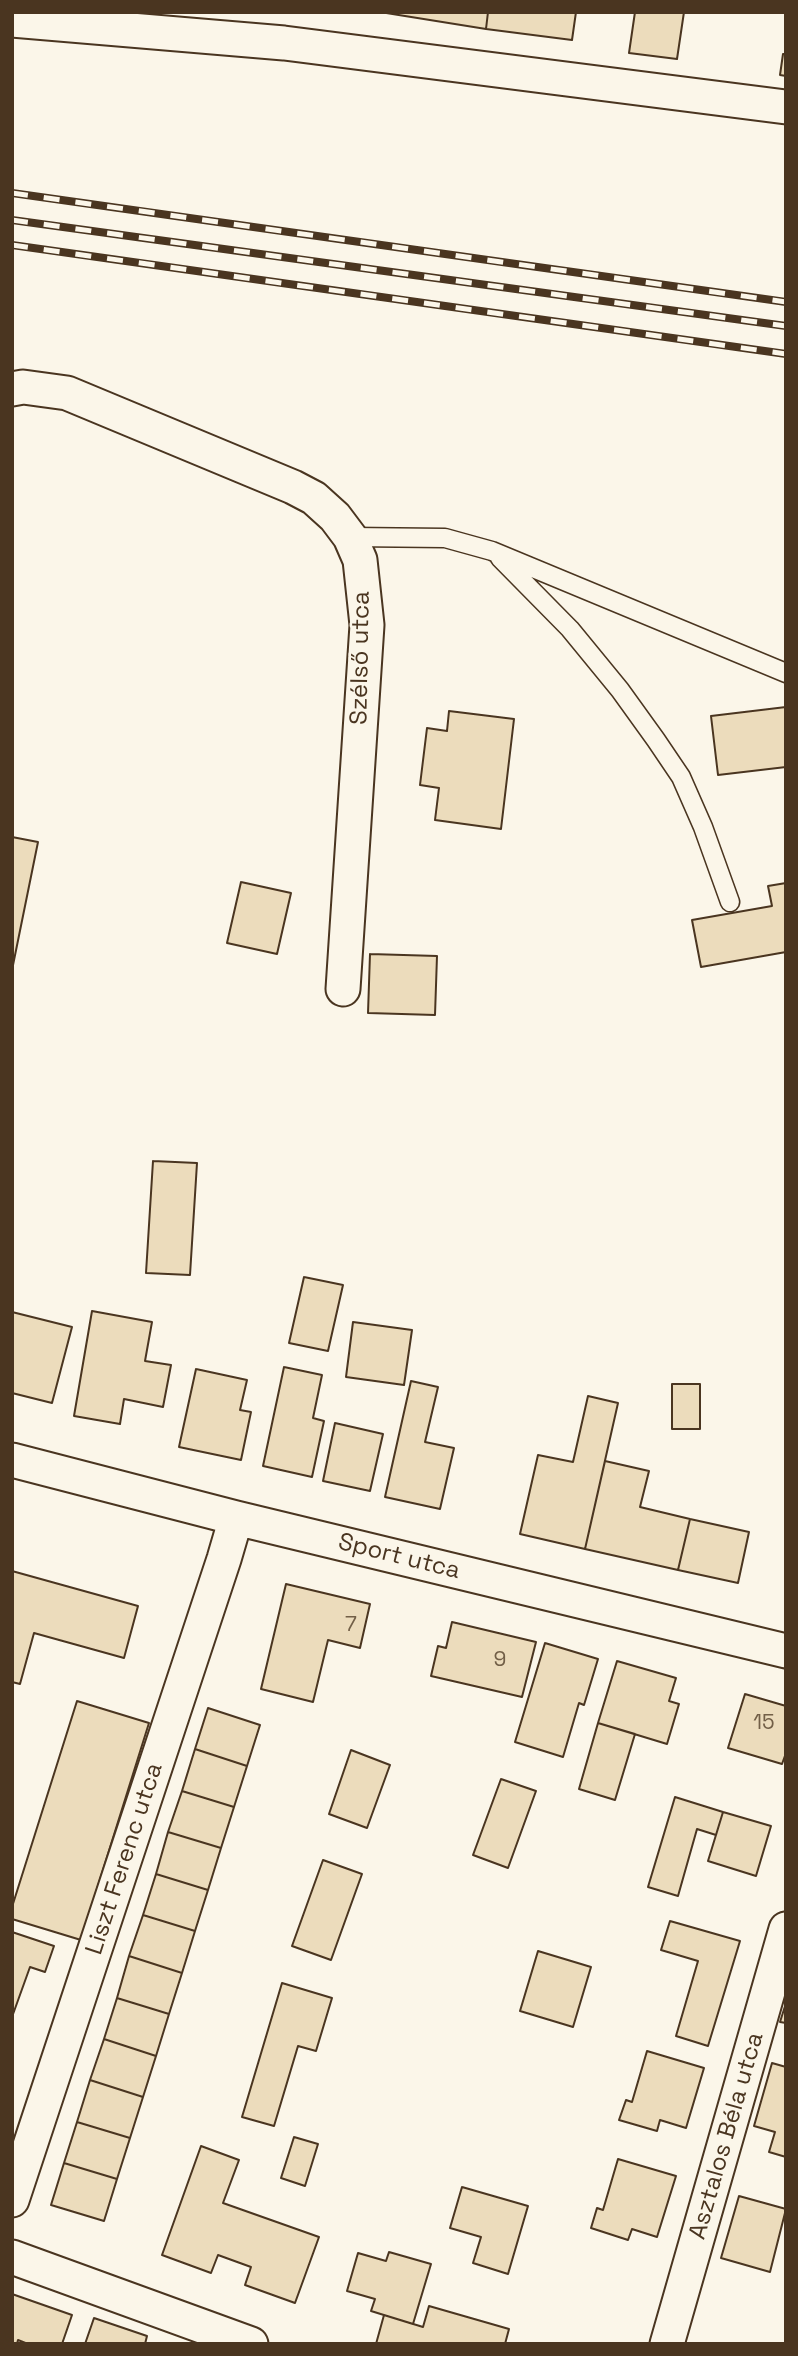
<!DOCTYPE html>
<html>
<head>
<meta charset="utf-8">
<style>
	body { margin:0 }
	#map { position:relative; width:798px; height:2356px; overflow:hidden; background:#fbf6e9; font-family:"Space Grotesk",sans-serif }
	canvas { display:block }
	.frame { position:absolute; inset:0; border:14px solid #4a3520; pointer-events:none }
</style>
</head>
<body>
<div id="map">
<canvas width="798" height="2356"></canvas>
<div class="frame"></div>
</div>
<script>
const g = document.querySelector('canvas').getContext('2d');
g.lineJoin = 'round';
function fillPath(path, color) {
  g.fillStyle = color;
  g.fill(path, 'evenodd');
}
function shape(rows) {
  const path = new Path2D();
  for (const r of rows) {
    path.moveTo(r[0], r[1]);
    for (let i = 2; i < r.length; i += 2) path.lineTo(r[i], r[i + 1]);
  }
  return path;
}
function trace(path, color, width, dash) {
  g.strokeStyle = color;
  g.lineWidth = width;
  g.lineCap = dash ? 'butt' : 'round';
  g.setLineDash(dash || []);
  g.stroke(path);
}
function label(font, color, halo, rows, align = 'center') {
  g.font = font + ' "Space Grotesk",sans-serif';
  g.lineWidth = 5;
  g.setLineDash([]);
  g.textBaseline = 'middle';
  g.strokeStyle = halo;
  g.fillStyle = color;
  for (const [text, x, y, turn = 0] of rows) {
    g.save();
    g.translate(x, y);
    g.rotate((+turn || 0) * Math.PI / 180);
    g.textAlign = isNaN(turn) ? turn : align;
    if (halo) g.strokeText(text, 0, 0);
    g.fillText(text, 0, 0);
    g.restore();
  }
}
const building = shape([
	[380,12,488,12,486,29,380,12],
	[488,12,576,12,572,40,486,29,488,12],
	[635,12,684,12,677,59,629,53,635,12],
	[783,54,786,54,786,76,780,75,783,54],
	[786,707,786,767,718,775,711,716,786,707],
	[449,711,514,719,501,829,435,820,439,788,420,785,427,728,447,731,449,711],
	[12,837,38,842,12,970,12,837],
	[241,882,291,893,277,954,227,943,241,882],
	[786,883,786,952,701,967,692,920,772,906,768,886,786,883],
	[370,954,437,956,435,1015,368,1013,370,954],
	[153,1161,197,1163,190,1275,146,1273,153,1161],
	[304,1277,343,1285,328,1351,289,1343,304,1277],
	[92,1311,152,1322,145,1361,171,1365,163,1407,124,1399,120,1424,74,1416,92,1311],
	[12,1312,72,1327,52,1403,12,1393,12,1312],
	[353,1322,412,1330,404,1385,346,1377,353,1322],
	[284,1367,322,1375,313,1418,324,1421,312,1477,263,1466,284,1367],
	[196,1369,247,1380,240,1410,251,1412,241,1460,179,1447,196,1369],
	[411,1381,438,1387,425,1442,454,1448,440,1509,385,1497,411,1381],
	[672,1384,700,1384,700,1429,672,1429,672,1384],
	[588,1396,618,1403,585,1549,520,1534,538,1455,573,1462,588,1396],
	[335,1423,383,1434,370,1491,323,1481,335,1423],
	[605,1461,649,1471,640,1507,690,1519,678,1570,585,1549,605,1461],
	[690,1519,749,1532,738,1583,678,1570,690,1519],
	[12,1571,138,1606,124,1658,34,1633,20,1684,12,1682,12,1571],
	[286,1584,370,1604,360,1648,328,1640,313,1702,261,1689,286,1584],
	[452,1622,536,1642,522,1697,431,1676,438,1646,446,1648,452,1622],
	[545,1643,598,1659,584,1705,579,1703,563,1757,515,1742,545,1643],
	[617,1661,676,1678,669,1701,679,1704,667,1744,598,1723,617,1661],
	[745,1694,786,1706,786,1753,782,1764,728,1748,745,1694],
	[77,1701,149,1723,81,1940,12,1919,12,1907,77,1701],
	[208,1708,260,1725,247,1766,195,1749,208,1708],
	[598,1723,635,1734,615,1800,579,1789,598,1723],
	[195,1749,247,1766,234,1807,182,1791,195,1749],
	[351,1750,390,1765,367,1828,329,1814,351,1750],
	[501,1779,536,1791,508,1868,473,1855,501,1779],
	[182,1791,234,1807,221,1848,168,1832,182,1791],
	[675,1797,723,1812,716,1835,697,1829,678,1896,648,1887,675,1797],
	[723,1812,771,1826,756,1876,708,1861,723,1812],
	[168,1832,221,1848,208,1890,156,1874,168,1832],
	[323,1860,362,1874,331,1960,292,1946,323,1860],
	[156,1874,208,1890,195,1931,143,1915,156,1874],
	[143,1915,195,1931,182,1973,129,1956,143,1915],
	[670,1921,740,1941,708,2046,676,2036,698,1961,661,1950,670,1921],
	[12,1932,54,1946,45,1972,30,1967,12,2017,12,1932],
	[538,1951,591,1967,573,2027,520,2011,538,1951],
	[129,1956,182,1973,169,2014,117,1998,129,1956],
	[282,1983,332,1998,316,2051,298,2046,274,2126,242,2117,282,1983],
	[117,1998,169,2014,156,2056,104,2039,117,1998],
	[786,2003,786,2023,780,2022,786,2003],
	[104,2039,156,2056,143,2097,90,2080,104,2039],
	[647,2051,704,2068,686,2128,660,2120,657,2131,619,2120,626,2100,632,2102,647,2051],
	[772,2063,786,2067,786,2157,769,2152,775,2132,754,2126,772,2063],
	[90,2080,143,2097,130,2138,77,2122,90,2080],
	[77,2122,130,2138,117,2179,64,2163,77,2122],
	[294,2137,318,2144,305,2186,281,2178,294,2137],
	[201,2146,239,2160,223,2203,319,2237,295,2303,245,2285,251,2267,218,2255,211,2273,162,2255,201,2146],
	[618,2159,676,2176,657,2237,632,2229,628,2240,591,2228,597,2208,603,2210,618,2159],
	[64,2163,117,2179,104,2221,51,2205,64,2163],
	[462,2187,528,2206,508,2274,473,2263,481,2237,450,2228,462,2187],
	[739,2196,786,2209,770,2272,721,2258,739,2196],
	[389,2252,431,2264,413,2324,371,2311,375,2299,347,2291,358,2253,386,2261,389,2252],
	[12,2294,72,2315,62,2344,28,2344,18,2340,17,2344,12,2344,12,2294],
	[429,2306,509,2329,505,2344,376,2344,384,2315,423,2327,429,2306],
	[94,2318,147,2336,145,2344,85,2344,94,2318]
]);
fillPath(building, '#ecdcbc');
trace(building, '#4a3520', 2);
const lane = shape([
	[350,537,445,538,492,551,786,673],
	[500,558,570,629,620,690,656,740,681,777,703,827,730,902]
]);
const street = shape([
	[12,20,284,43,786,107],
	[12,389,23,387,67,393,293,487,314,498,335,517,350,537,360,560,367,625,343,989],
	[12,1460,236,1518,786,1651],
	[12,2200,224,1559,236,1518],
	[12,2257,251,2344],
	[667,2344,786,1929]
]);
trace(lane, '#4a3520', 21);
trace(street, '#4a3520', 37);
trace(lane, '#fbf6e9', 18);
trace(street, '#fbf6e9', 33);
const rail = shape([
	[12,193,786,302],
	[12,220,786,326],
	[12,245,786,354]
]);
trace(rail, '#4a3520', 8);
trace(rail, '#fbf6e9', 5, [16]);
label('21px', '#725f47', null, [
	["7",351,1625],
	["9",500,1660],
	["15",764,1723]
]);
label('24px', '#4a3520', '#fbf6e9', [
	["Szélső utca",361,658,-89],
	["Sport utca",399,1557,14],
	["Liszt Ferenc utca",125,1859,-72],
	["Asztalos Béla utca",727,2136,-74]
]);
</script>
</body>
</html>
